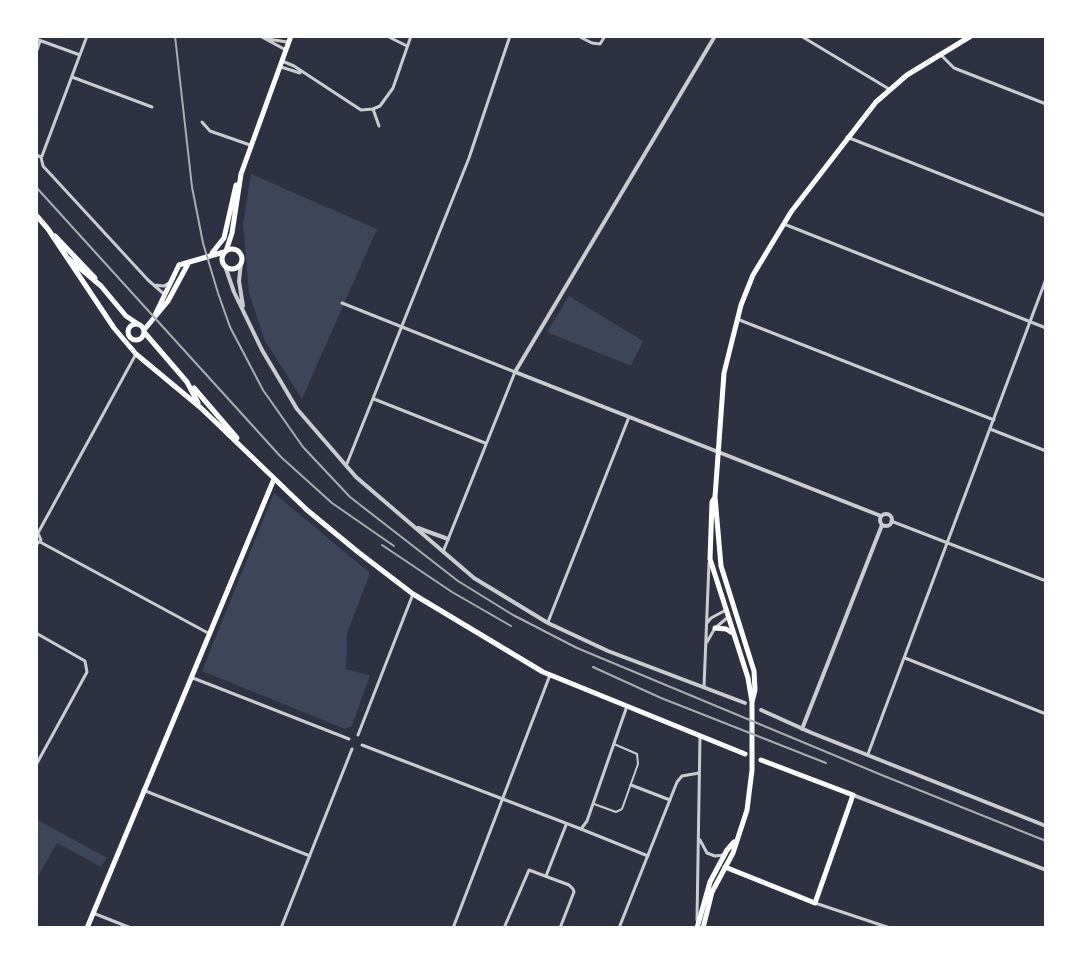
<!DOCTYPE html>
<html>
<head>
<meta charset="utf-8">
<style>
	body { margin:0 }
	#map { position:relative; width:1082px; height:964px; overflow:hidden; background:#2d3142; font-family:Manrope,sans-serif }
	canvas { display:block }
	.frame { position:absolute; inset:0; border:38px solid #fff; pointer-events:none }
</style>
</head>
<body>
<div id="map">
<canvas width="1082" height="964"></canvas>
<div class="frame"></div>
</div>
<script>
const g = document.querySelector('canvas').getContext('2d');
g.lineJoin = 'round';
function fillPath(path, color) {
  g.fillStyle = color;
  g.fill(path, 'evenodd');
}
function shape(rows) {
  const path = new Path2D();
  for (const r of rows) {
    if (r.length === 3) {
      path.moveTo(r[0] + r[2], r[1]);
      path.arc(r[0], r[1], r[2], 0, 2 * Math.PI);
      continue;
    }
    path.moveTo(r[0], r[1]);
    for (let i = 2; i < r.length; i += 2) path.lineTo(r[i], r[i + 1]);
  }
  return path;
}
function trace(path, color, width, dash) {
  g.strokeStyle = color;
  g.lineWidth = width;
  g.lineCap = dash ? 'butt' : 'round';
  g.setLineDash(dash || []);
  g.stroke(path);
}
fillPath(shape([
	[251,174,377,229,302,399,265,341,249,293,243,224],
	[569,296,643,341,631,366,547,332],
	[274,493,370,573,347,634,346,669,370,675,352,726,345,729,202,671],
	[36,819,107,858,101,867,57,843,36,880]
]), '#3c4559');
trace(shape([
	[594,804,616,812,622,809,638,764,637,754,614,744]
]), '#caccd0', 2);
trace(shape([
	[631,785,670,800],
	[581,829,648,856],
	[546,876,566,825]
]), '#caccd0', 3);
trace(shape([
	[260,36,284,49],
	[387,36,407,46],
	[578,36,592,43,600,44,605,36],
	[801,36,889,89],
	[36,39,80,55],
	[268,39,287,42],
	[36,53,40,41],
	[940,54,954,68,1046,104],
	[282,61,294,66,361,110,373,109,379,126],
	[281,67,300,73],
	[72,77,152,107],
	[373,109,380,106,393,88,411,36],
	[202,122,210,131,250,145],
	[847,137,1046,216],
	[36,155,41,157,43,166,148,280,164,294],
	[42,156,87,36],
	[784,224,1046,328],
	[154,285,164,286,169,283],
	[342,303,515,372,443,552],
	[737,319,994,420],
	[374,399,485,443],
	[990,429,1046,451],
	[346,466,469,158,510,36],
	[891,521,1046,581],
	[38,533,136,354],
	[40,542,208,633],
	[36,545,41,540,38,533],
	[548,622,629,417],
	[707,623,711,618,726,610],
	[36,633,85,661,87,672,36,765],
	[707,642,715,628,727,618],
	[905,658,1046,714],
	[193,678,349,739],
	[704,687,709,563],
	[358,735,413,594],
	[362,745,581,829,587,821,627,706],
	[868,754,1046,279],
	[143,790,310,856],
	[700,840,707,853,715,856,724,855],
	[815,903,890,928],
	[93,913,131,928],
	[697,920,700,736],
	[281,928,352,749],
	[453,928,550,675],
	[504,928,529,870,569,885,573,889,574,892,560,928],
	[619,928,677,782,682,776,699,773]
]), '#caccd0', 3);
trace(shape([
	[715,36,515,372,881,516],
	[241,263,239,281,243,306],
	[225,266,234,292,262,350,297,409,356,477,474,578,548,623,608,651,745,703],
	[886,520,6],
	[418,528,448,539],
	[761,710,812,733,1046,826],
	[802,729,882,525],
	[853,795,1046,870]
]), '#caccd0', 4);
trace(shape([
	[36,215,48,229],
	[48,229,114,328,136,354,201,408,307,510,358,552,413,594,543,672,745,754],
	[55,236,95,278],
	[232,259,10],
	[226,251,232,233,241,174,291,36],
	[212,253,224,238,236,185],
	[69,259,101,286,126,316,138,324],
	[155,315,179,265,224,252],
	[136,332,8],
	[144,330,168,301,189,262],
	[144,332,187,382,198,403],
	[194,388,237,438],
	[725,867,815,903,853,795,761,760],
	[87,928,274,479]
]), '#fff', 5);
trace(shape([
	[715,628,726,629,734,634],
	[752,702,755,690,754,671,721,566,715,497,724,373,741,305,753,275,791,212,876,102,907,75,971,36],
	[697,928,710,882,727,850,734,842],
	[703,928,712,892,733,853,747,810,752,770,752,702,748,678,710,559,712,502,715,497]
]), '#fff', 5);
trace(shape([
	[175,36,192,187,203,243,218,293,230,327,263,390,303,447,350,497,458,581,513,615,577,648,884,776,1046,841],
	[36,187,281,457,332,503,394,546],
	[382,545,452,592,511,626],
	[593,667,661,698,826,763]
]), '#abadb3', 2);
</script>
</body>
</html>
